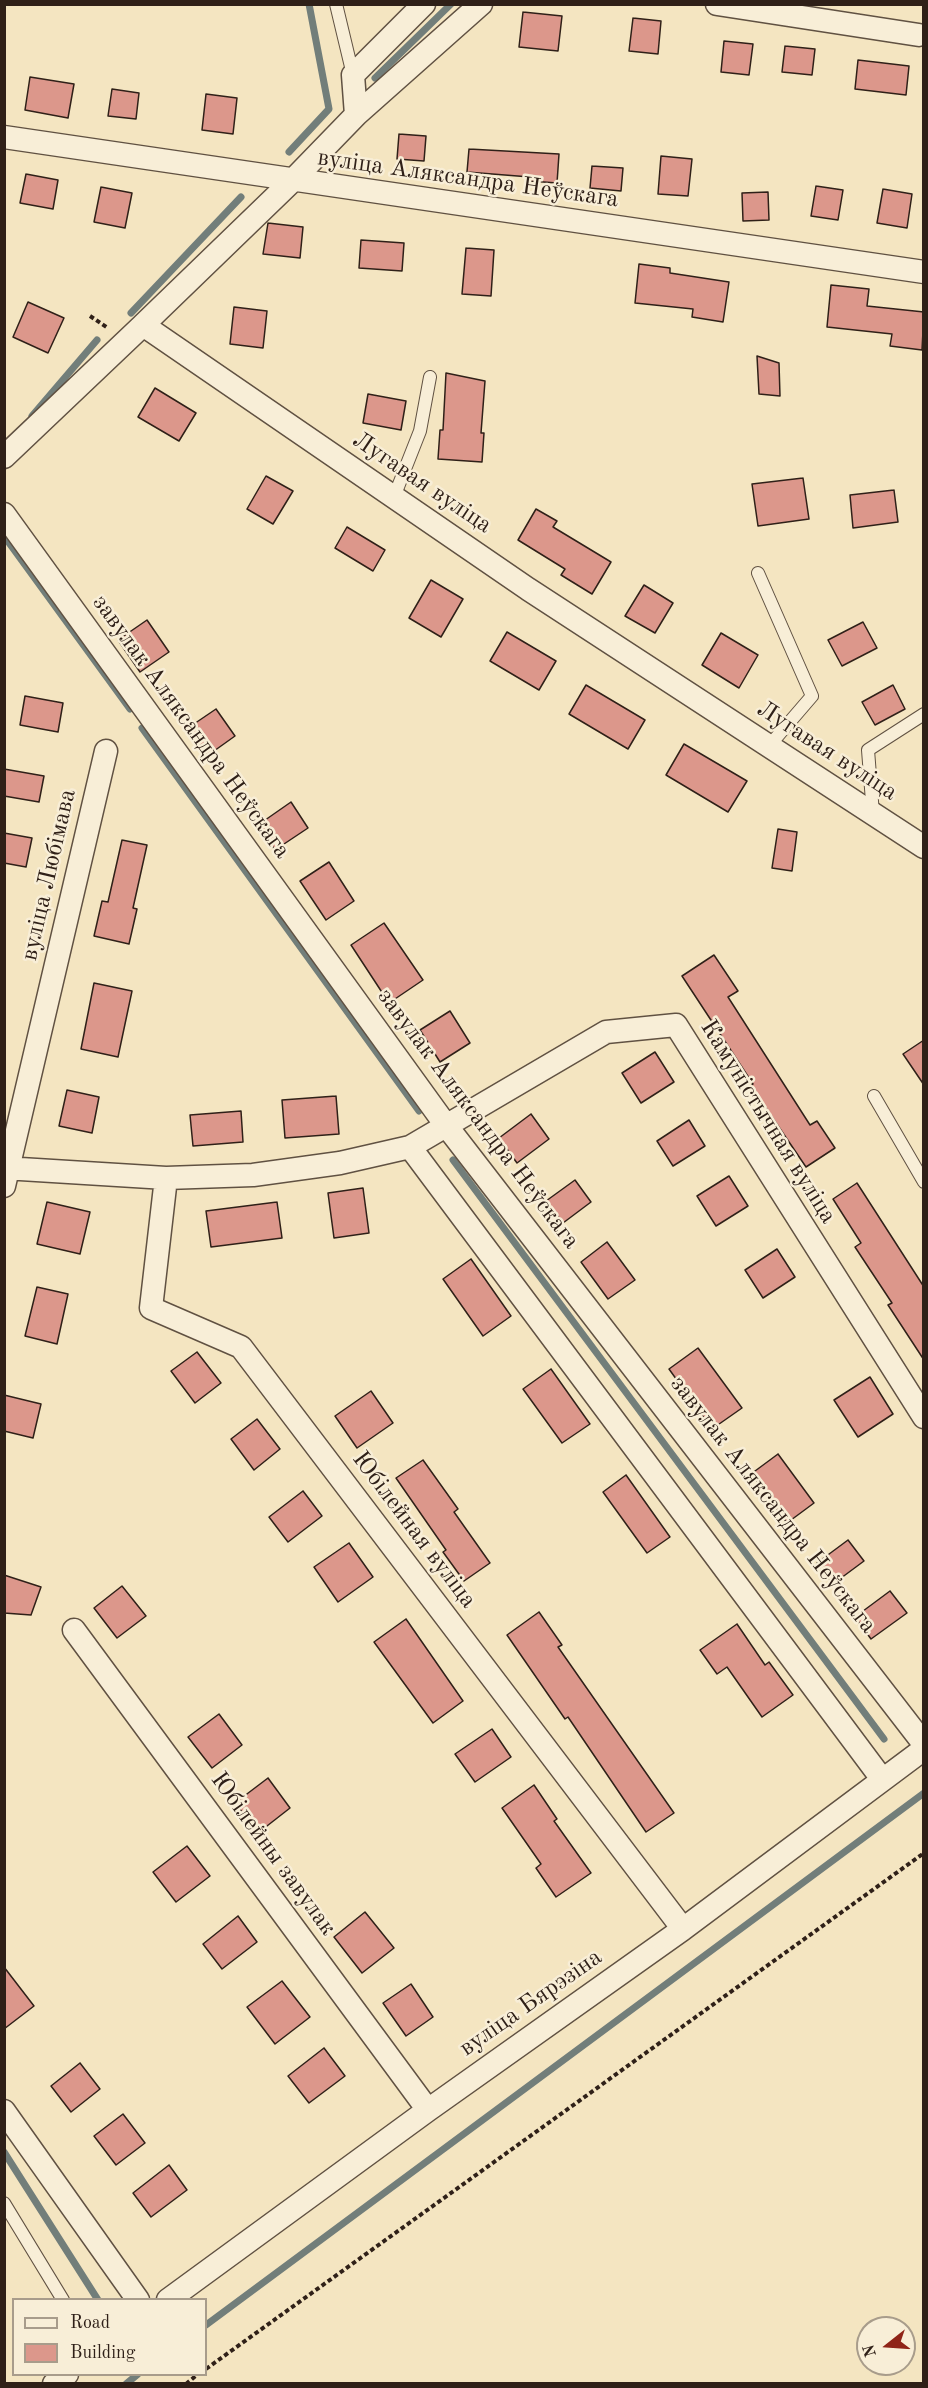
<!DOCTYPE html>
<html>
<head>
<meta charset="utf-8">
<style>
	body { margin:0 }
	#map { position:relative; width:928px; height:2388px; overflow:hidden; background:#f4e5c1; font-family:"Old Standard TT",serif }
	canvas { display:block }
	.frame { position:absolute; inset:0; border:6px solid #2f2018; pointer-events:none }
	.legend { position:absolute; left:12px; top:2298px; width:195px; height:78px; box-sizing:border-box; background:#f8eed7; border:2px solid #a89c8b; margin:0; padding:8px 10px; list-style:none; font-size:18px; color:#2f2018 }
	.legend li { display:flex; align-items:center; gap:12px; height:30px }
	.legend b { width:30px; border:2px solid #a89c8b }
	.north { position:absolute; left:856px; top:2316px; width:60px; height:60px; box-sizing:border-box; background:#f8eed7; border:2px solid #a89c8b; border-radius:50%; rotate:253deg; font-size:16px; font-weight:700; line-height:24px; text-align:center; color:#2f2018 }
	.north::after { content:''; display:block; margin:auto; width:21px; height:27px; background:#8f2418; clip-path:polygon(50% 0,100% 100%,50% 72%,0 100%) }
</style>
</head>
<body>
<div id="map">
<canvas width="928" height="2388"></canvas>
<div class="frame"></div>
<ul class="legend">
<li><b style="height:8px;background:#f8eed7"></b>Road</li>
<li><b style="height:16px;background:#dc978b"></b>Building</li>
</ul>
<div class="north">N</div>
</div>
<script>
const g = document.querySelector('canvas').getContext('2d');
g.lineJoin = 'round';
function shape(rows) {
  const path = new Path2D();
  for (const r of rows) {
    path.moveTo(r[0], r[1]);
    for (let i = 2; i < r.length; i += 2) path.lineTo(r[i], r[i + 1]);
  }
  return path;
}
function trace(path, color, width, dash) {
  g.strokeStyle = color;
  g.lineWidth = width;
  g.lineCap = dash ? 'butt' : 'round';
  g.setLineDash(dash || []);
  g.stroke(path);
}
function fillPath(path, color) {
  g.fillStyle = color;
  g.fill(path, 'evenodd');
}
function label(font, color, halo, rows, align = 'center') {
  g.font = font + ' "Old Standard TT",serif';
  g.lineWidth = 5;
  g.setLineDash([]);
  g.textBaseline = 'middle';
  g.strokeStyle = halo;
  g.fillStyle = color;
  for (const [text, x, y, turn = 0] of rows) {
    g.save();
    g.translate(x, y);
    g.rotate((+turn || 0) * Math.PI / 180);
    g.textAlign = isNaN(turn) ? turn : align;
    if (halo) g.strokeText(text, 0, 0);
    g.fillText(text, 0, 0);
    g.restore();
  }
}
trace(shape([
	[375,78,451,4],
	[289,152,329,109,309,4],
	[131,313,241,197],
	[32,416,97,340],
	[4,536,130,709],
	[142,728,419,1111],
	[453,1160,884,1739],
	[4,2152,98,2300],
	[206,2325,924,1793],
	[126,2384,138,2374]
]), '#727e7a', 7);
const building = shape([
	[523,12,562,16,558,51,519,47,523,12],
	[633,18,661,21,658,54,629,51,633,18],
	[724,41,753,44,749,75,721,72,724,41],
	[785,46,815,49,812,75,782,72,785,46],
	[858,60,909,66,906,95,855,89,858,60],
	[30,77,74,84,68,118,25,110,30,77],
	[112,89,139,93,136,119,108,116,112,89],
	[206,94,237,98,233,134,202,130,206,94],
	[399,134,426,136,424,161,397,159,399,134],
	[469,149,559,154,557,183,530,181,530,177,467,172,469,149],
	[661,156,692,159,688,196,658,194,661,156],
	[592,166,623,168,621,191,590,188,592,166],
	[26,174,58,180,53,209,20,203,26,174],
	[816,186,843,190,838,220,811,216,816,186],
	[101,187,132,193,125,228,94,222,101,187],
	[883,189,912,194,907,228,877,223,883,189],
	[768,192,769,220,743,221,742,193,768,192],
	[268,223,303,227,300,258,263,254,268,223],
	[361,240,404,243,402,271,359,268,361,240],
	[466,248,494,250,491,296,462,294,466,248],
	[639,264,670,268,670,273,729,282,723,322,692,317,693,309,635,303,639,264],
	[831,285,869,289,867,306,924,312,922,350,890,346,892,334,827,327,831,285],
	[28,302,64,318,48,353,13,337,28,302],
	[234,307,267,311,263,348,230,344,234,307],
	[757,356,779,363,780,396,759,394,757,356],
	[446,373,485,381,481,433,484,433,482,462,438,459,440,430,443,430,446,373],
	[155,388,196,413,179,441,138,417,155,388],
	[368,394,406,401,401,430,363,423,368,394],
	[266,476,293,491,273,524,247,509,266,476],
	[803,478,809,519,758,526,752,484,803,478],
	[894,490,898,522,853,528,850,495,894,490],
	[536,509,557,521,553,527,611,562,592,594,561,575,565,569,518,540,536,509],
	[347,527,385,550,373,571,335,548,347,527],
	[431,580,463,599,441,637,409,618,431,580],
	[644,585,673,603,655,633,625,616,644,585],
	[147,620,169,652,140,672,118,640,147,620],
	[863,622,877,648,842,666,828,640,863,622],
	[507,632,556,661,539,690,490,661,507,632],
	[721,633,758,655,739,688,702,665,721,633],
	[586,685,645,720,628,749,569,714,586,685],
	[893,685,905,709,875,725,862,702,893,685],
	[25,696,63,703,58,732,20,725,25,696],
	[216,709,235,736,207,756,188,728,216,709],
	[684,744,747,781,728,812,666,775,684,744],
	[4,769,44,776,39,802,4,796,4,769],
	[291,802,308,828,275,850,258,825,291,802],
	[778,829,797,832,792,871,772,868,778,829],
	[4,833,32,838,26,867,4,863,4,833],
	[122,840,147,845,133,908,137,909,129,944,94,936,102,901,108,902,122,840],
	[329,862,354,901,326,920,300,881,329,862],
	[384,923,423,980,389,1003,351,945,384,923],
	[714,955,738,991,728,997,810,1125,817,1121,835,1148,806,1167,751,1086,753,1084,682,976,714,955],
	[94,983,132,991,118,1057,81,1049,94,983],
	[450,1011,470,1043,440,1062,420,1030,450,1011],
	[924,1040,924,1085,903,1054,924,1040],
	[655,1052,674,1082,641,1103,622,1073,655,1052],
	[67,1090,99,1097,92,1133,59,1126,67,1090],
	[336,1096,339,1134,285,1138,282,1100,336,1096],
	[241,1111,243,1142,193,1146,190,1115,241,1111],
	[531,1114,549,1139,517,1163,499,1138,531,1114],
	[689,1120,705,1146,673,1166,657,1141,689,1120],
	[729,1176,748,1206,716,1226,697,1196,729,1176],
	[575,1180,591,1202,563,1223,546,1201,575,1180],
	[857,1183,924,1287,924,1360,888,1305,892,1303,855,1247,861,1243,833,1199,857,1183],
	[363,1188,369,1233,334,1238,328,1193,363,1188],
	[47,1202,90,1212,80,1254,37,1244,47,1202],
	[277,1202,282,1238,211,1247,206,1211,277,1202],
	[607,1242,635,1280,608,1299,581,1262,607,1242],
	[777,1249,795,1277,763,1298,745,1270,777,1249],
	[471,1259,511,1316,483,1336,443,1279,471,1259],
	[37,1287,68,1294,57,1344,25,1336,37,1287],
	[698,1348,742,1408,712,1429,669,1369,698,1348],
	[197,1352,221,1383,195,1403,171,1371,197,1352],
	[551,1369,590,1424,562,1443,523,1389,551,1369],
	[870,1377,893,1414,858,1437,834,1400,870,1377],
	[371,1391,393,1423,357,1448,335,1416,371,1391],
	[4,1395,41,1404,33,1438,4,1431,4,1395],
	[257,1419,280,1449,254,1470,231,1439,257,1419],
	[778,1454,814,1503,787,1523,751,1474,778,1454],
	[423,1460,458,1509,454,1512,490,1563,464,1581,443,1552,446,1550,396,1478,423,1460],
	[626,1475,670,1537,647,1553,603,1492,626,1475],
	[303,1491,322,1516,288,1542,269,1517,303,1491],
	[848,1540,864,1561,833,1584,817,1563,848,1540],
	[349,1543,373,1577,338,1602,314,1567,349,1543],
	[4,1575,41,1587,31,1615,4,1613,4,1575],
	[122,1586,146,1616,117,1638,94,1608,122,1586],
	[890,1591,907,1613,871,1639,855,1617,890,1591],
	[539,1612,562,1645,558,1647,674,1813,646,1832,568,1717,565,1719,507,1635,539,1612],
	[406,1619,463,1701,433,1723,374,1642,406,1619],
	[737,1624,765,1665,769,1662,793,1695,762,1717,727,1667,717,1674,700,1650,737,1624],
	[219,1714,242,1745,212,1768,188,1737,219,1714],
	[492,1729,511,1757,475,1782,455,1754,492,1729],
	[268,1778,290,1808,258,1833,235,1803,268,1778],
	[534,1785,557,1819,554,1821,591,1873,556,1897,536,1868,541,1864,502,1808,534,1785],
	[187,1846,210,1876,176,1902,153,1872,187,1846],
	[365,1912,394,1948,362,1973,334,1937,365,1912],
	[238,1916,257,1942,222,1969,203,1944,238,1916],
	[4,1967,34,2006,4,2029,4,1967],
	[282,1981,310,2017,275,2044,247,2007,282,1981],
	[411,1984,433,2017,406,2036,383,2003,411,1984],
	[324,2048,345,2076,309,2103,288,2076,324,2048],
	[80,2063,100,2089,71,2112,51,2086,80,2063],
	[123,2114,145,2143,116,2165,94,2136,123,2114],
	[169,2165,187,2190,151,2217,133,2193,169,2165]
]);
fillPath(building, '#dc978b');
trace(building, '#2f2018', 1.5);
const service = shape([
	[336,4,353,75],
	[394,497,420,431,430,377],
	[758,573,812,696,769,746],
	[873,814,868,750,924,714],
	[874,1096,924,1182],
	[4,2203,63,2300]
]);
const minor = shape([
	[481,4,356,115,292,181,143,325,528,589,924,847],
	[717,4,919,35],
	[356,115,353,75,424,4],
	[4,137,924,272],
	[4,457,143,325],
	[4,514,445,1124,924,1744],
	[410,1147,882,1779],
	[4,1168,166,1178,253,1175,340,1163,410,1147,606,1032,676,1025,924,1417],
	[166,1178,151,1308,241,1347,683,1929],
	[4,1186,106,751],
	[74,1630,428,2110],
	[4,2111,138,2300],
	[168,2300,428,2110,683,1929,924,1749],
	[54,2384,67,2374]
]);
trace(service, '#605142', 14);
trace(minor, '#605142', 25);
trace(shape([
	[90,316,108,328],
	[206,2369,924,1853],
	[186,2384,198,2374]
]), '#2f2018', 4, [4.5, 3]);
trace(service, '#f8eed7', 12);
trace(minor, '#f8eed7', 22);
label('24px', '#2f2018', '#f8eed7', [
	["вуліца Аляксандра Неўскага",468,179,8],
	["Лугавая вуліца",422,483,34],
	["завулак Аляксандра Неўскага",191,727,54],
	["Лугавая вуліца",827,751,33],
	["вуліца Любімава",49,875,-77],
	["завулак Аляксандра Неўскага",478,1119,53],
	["Камуністычная вуліца",768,1122,58],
	["завулак Аляксандра Неўскага",773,1505,52],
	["Юбілейная вуліца",414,1530,53],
	["Юбілейны завулак",273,1854,54],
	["вуліца Бярэзіна",531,2003,-35]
]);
</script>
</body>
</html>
